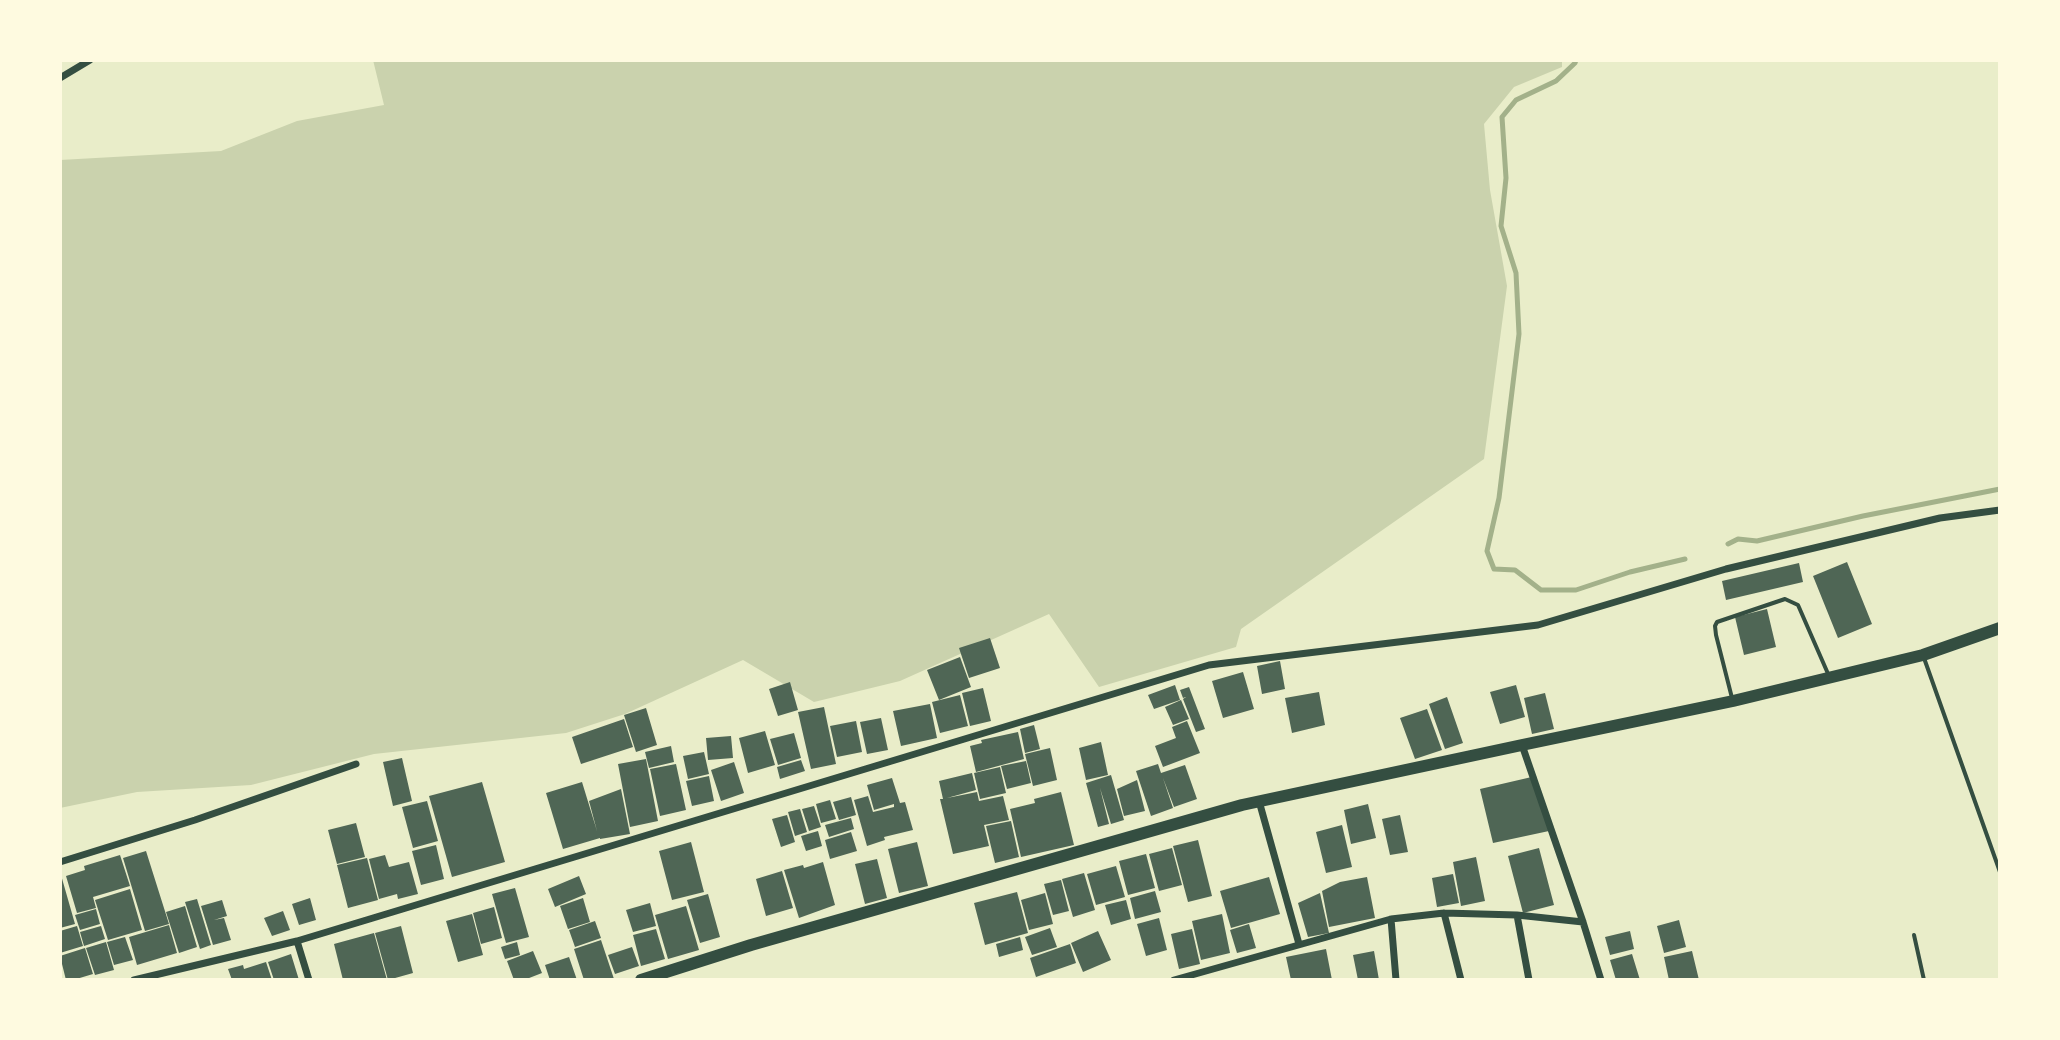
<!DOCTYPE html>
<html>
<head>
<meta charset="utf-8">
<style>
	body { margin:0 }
	#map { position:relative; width:2060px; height:1040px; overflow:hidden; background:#e9edc9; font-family:Cabin,sans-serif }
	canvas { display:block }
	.frame { position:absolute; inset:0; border:62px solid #fefae0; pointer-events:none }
</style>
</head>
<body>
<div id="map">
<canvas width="2060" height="1040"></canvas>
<div class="frame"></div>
</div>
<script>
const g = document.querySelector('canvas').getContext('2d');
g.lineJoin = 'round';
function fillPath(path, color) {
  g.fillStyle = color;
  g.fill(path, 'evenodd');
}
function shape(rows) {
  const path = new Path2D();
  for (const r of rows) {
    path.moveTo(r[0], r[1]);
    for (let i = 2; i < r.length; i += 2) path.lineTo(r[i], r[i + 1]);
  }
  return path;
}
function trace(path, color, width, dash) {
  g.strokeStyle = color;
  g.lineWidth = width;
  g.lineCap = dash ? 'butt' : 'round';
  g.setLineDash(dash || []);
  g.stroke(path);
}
fillPath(shape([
	[373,60,1562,60,1562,67,1514,87,1484,124,1490,190,1507,286,1484,459,1241,629,1236,647,1099,687,1049,614,900,681,814,702,743,660,625,714,566,733,374,754,251,785,137,792,60,808,60,160,221,151,297,121,384,105]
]), '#cad2ad');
trace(shape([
	[1576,60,1575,63,1556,81,1516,100,1502,117,1506,178,1501,226,1516,273,1519,334,1499,498,1487,551,1494,569,1515,570,1541,590,1576,590,1630,572,1685,559],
	[1728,544,1738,539,1757,541,1863,516,2000,489]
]), '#a3b18a', 5);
fillPath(shape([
	[1847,562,1872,624,1838,638,1813,576],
	[1799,563,1803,582,1726,600,1722,581],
	[1767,609,1776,647,1744,655,1735,617],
	[990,638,1000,668,969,678,959,648],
	[960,657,971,687,939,700,927,670],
	[1280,661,1285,689,1262,694,1257,666],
	[1243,672,1254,709,1223,718,1212,681],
	[790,682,798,710,778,716,769,689],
	[1175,685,1180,700,1154,709,1148,695],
	[1516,685,1525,717,1500,724,1490,692],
	[1189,687,1205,729,1196,732,1183,699,1186,697,1183,698,1180,690],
	[983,688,991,721,970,726,962,693],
	[1319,692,1325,725,1292,733,1285,698],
	[1545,693,1554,729,1532,734,1524,698],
	[960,695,968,726,940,733,932,702],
	[1447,697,1463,743,1445,749,1429,704],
	[1181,700,1189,719,1173,725,1165,707],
	[930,704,937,738,901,746,893,711],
	[824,707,836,764,811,769,798,712],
	[646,708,657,745,636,752,624,715],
	[1427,709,1442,750,1415,759,1400,718],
	[881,718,888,750,867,754,860,722],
	[624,719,633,747,581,764,572,737],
	[856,721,862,752,837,757,830,726],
	[1187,721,1200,753,1163,767,1155,746,1176,738,1172,727],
	[1034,725,1040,749,1025,753,1020,729],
	[765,731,775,765,748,773,739,738],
	[1018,732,1024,759,976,772,970,746,982,743,981,740],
	[794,733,801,758,778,765,770,739],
	[731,736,733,758,708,760,706,738],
	[1101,742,1108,775,1086,780,1079,748],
	[671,746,674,762,649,768,645,752],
	[1050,748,1057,780,1033,786,1025,754],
	[704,752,709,774,688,779,683,756],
	[402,758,412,801,393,806,383,762],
	[646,759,658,821,630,827,618,764],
	[801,760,805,771,780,779,777,767],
	[1026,761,1031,783,1007,789,1001,766],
	[734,762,744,793,721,801,711,770],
	[676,764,686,810,660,816,650,769],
	[1158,764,1161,773,1185,765,1197,799,1174,807,1163,778,1173,808,1151,816,1136,771],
	[1000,767,1006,793,980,799,974,773],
	[972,773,976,790,947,798,977,792,979,801,1003,796,1009,820,984,825,989,846,953,854,940,799,943,799,939,781],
	[1111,775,1124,820,1111,824,1100,788,1109,824,1098,827,1086,783],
	[709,776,714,801,692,806,686,781],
	[1536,776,1549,831,1493,843,1480,789],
	[892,778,900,803,905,802,913,830,884,837,885,840,867,846,854,800,868,796,873,812,894,807,894,804,874,810,867,785],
	[1137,780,1145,811,1124,816,1117,789],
	[482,782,505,862,452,877,429,796],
	[582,782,597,831,589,801,621,789,630,834,600,839,600,838,563,849,546,793],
	[1061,792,1074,845,1021,857,1010,809,1035,803,1034,799],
	[851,797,856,815,839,820,833,802],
	[830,800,836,819,821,823,816,804],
	[427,801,438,841,413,848,402,807],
	[1368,804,1376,838,1351,844,1344,810],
	[814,806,821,827,809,831,802,809],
	[800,809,807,832,795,836,788,812],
	[787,815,795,842,781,847,772,819],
	[1400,815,1408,852,1390,855,1382,819],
	[851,818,854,829,829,837,825,825],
	[1011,821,1019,857,995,863,986,826],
	[356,823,365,857,337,864,328,830],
	[1342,825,1352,867,1326,873,1316,832],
	[818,831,822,846,806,851,801,836],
	[851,832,857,851,830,859,825,840],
	[1198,840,1212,896,1188,902,1173,846],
	[691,842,704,892,672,900,659,851],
	[917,842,928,886,899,893,888,849],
	[436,845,444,879,421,885,412,851],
	[1172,848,1182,885,1159,891,1149,854],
	[1539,848,1554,905,1523,913,1508,856],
	[146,851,169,924,145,931,123,858],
	[1146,854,1155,888,1128,895,1119,861],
	[120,855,130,886,93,897,96,908,77,913,66,876,85,870,84,866],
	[385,855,389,867,409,862,418,894,398,899,397,894,379,899,369,859],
	[1476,857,1485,901,1461,906,1453,862],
	[367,858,378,900,348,908,337,865],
	[877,859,887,898,865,904,855,864],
	[823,862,835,905,799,918,784,870,803,865,804,868],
	[1116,866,1125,897,1096,905,1087,874],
	[782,871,793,908,766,916,756,879],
	[1084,873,1095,910,1073,917,1062,879],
	[1453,874,1459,903,1437,907,1432,878],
	[61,875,75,924,60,928,60,876],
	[579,876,586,894,555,907,548,889],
	[1269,877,1280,914,1231,928,1220,891],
	[1367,877,1375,918,1329,927,1322,891,1340,882],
	[1061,880,1069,911,1053,915,1044,884],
	[515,888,529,937,506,943,492,894],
	[130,889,142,930,108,940,95,900],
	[1155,891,1161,912,1135,919,1130,898],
	[1017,892,1028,933,985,945,974,903],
	[1045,893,1053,924,1029,930,1021,900],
	[1320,893,1329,933,1308,937,1298,903],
	[708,894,720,937,700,943,687,900],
	[310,898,316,920,299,925,292,904],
	[583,898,590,922,568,929,560,906],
	[197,899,211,945,200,949,185,902],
	[222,900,227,916,214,920,224,918,231,940,213,945,201,906],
	[1126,900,1131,919,1111,925,1105,905],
	[650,903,656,926,633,932,626,910],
	[185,906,197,947,179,953,166,912],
	[686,906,699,950,668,959,655,915],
	[494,907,502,938,481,944,473,913],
	[96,909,100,924,80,930,75,915],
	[283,911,290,930,272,936,264,918],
	[472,914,483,955,458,962,446,921],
	[1222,914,1230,953,1201,960,1192,921],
	[1159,918,1167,950,1146,956,1137,924],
	[1679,920,1686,947,1664,953,1657,926],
	[595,921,601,938,575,947,569,930],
	[1249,924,1256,948,1237,953,1230,930],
	[169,925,177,953,137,965,129,937],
	[77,926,83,946,60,953,60,931],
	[101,926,105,939,84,946,80,932],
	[401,926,413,973,388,980,375,933],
	[1050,928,1057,947,1032,955,1025,937],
	[656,929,665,959,641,966,633,935],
	[1192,929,1200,964,1179,969,1171,934],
	[1098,931,1111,960,1083,972,1071,943],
	[1630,931,1634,949,1610,955,1605,937],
	[374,933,387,980,343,980,334,944],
	[125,937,133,960,114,965,107,942],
	[1020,937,1023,950,999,957,996,944],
	[601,940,614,979,584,980,574,949],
	[106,942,114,970,95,975,86,948],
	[517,942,520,955,505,959,501,947],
	[1070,944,1076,963,1036,977,1030,958],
	[632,947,639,966,615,974,608,955],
	[85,948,93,974,73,980,66,980,60,956],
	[1326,949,1332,980,1291,980,1286,957],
	[533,951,542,973,524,980,514,980,507,961],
	[1374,951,1379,980,1358,980,1353,955],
	[1692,951,1699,980,1669,980,1664,957],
	[291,954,299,980,274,980,268,962],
	[1632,954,1640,980,1616,980,1610,960],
	[569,957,577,980,550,980,545,965],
	[266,962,272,980,232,980,228,969,243,965,244,969]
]), '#4f6655');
trace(shape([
	[1924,658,2000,872],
	[1732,698,1716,635,1715,626,1717,622,1785,599,1798,605,1829,676],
	[1914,935,1924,980]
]), '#344e41', 4);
trace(shape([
	[60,78,90,60],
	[1522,745,1583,922,1601,980],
	[1259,801,1299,944],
	[60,862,195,820,356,764],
	[1444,913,1461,980],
	[1517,915,1529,980],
	[1391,919,1396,980],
	[297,941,309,980],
	[134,980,297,941,1209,665,1538,625,1726,569,1940,518,2000,510],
	[1174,980,1391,919,1444,913,1517,915,1583,922]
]), '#344e41', 7);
trace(shape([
	[641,980,751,945,1242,805,1522,745,1733,701,1923,655,2000,628]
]), '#344e41', 12);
</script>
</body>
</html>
